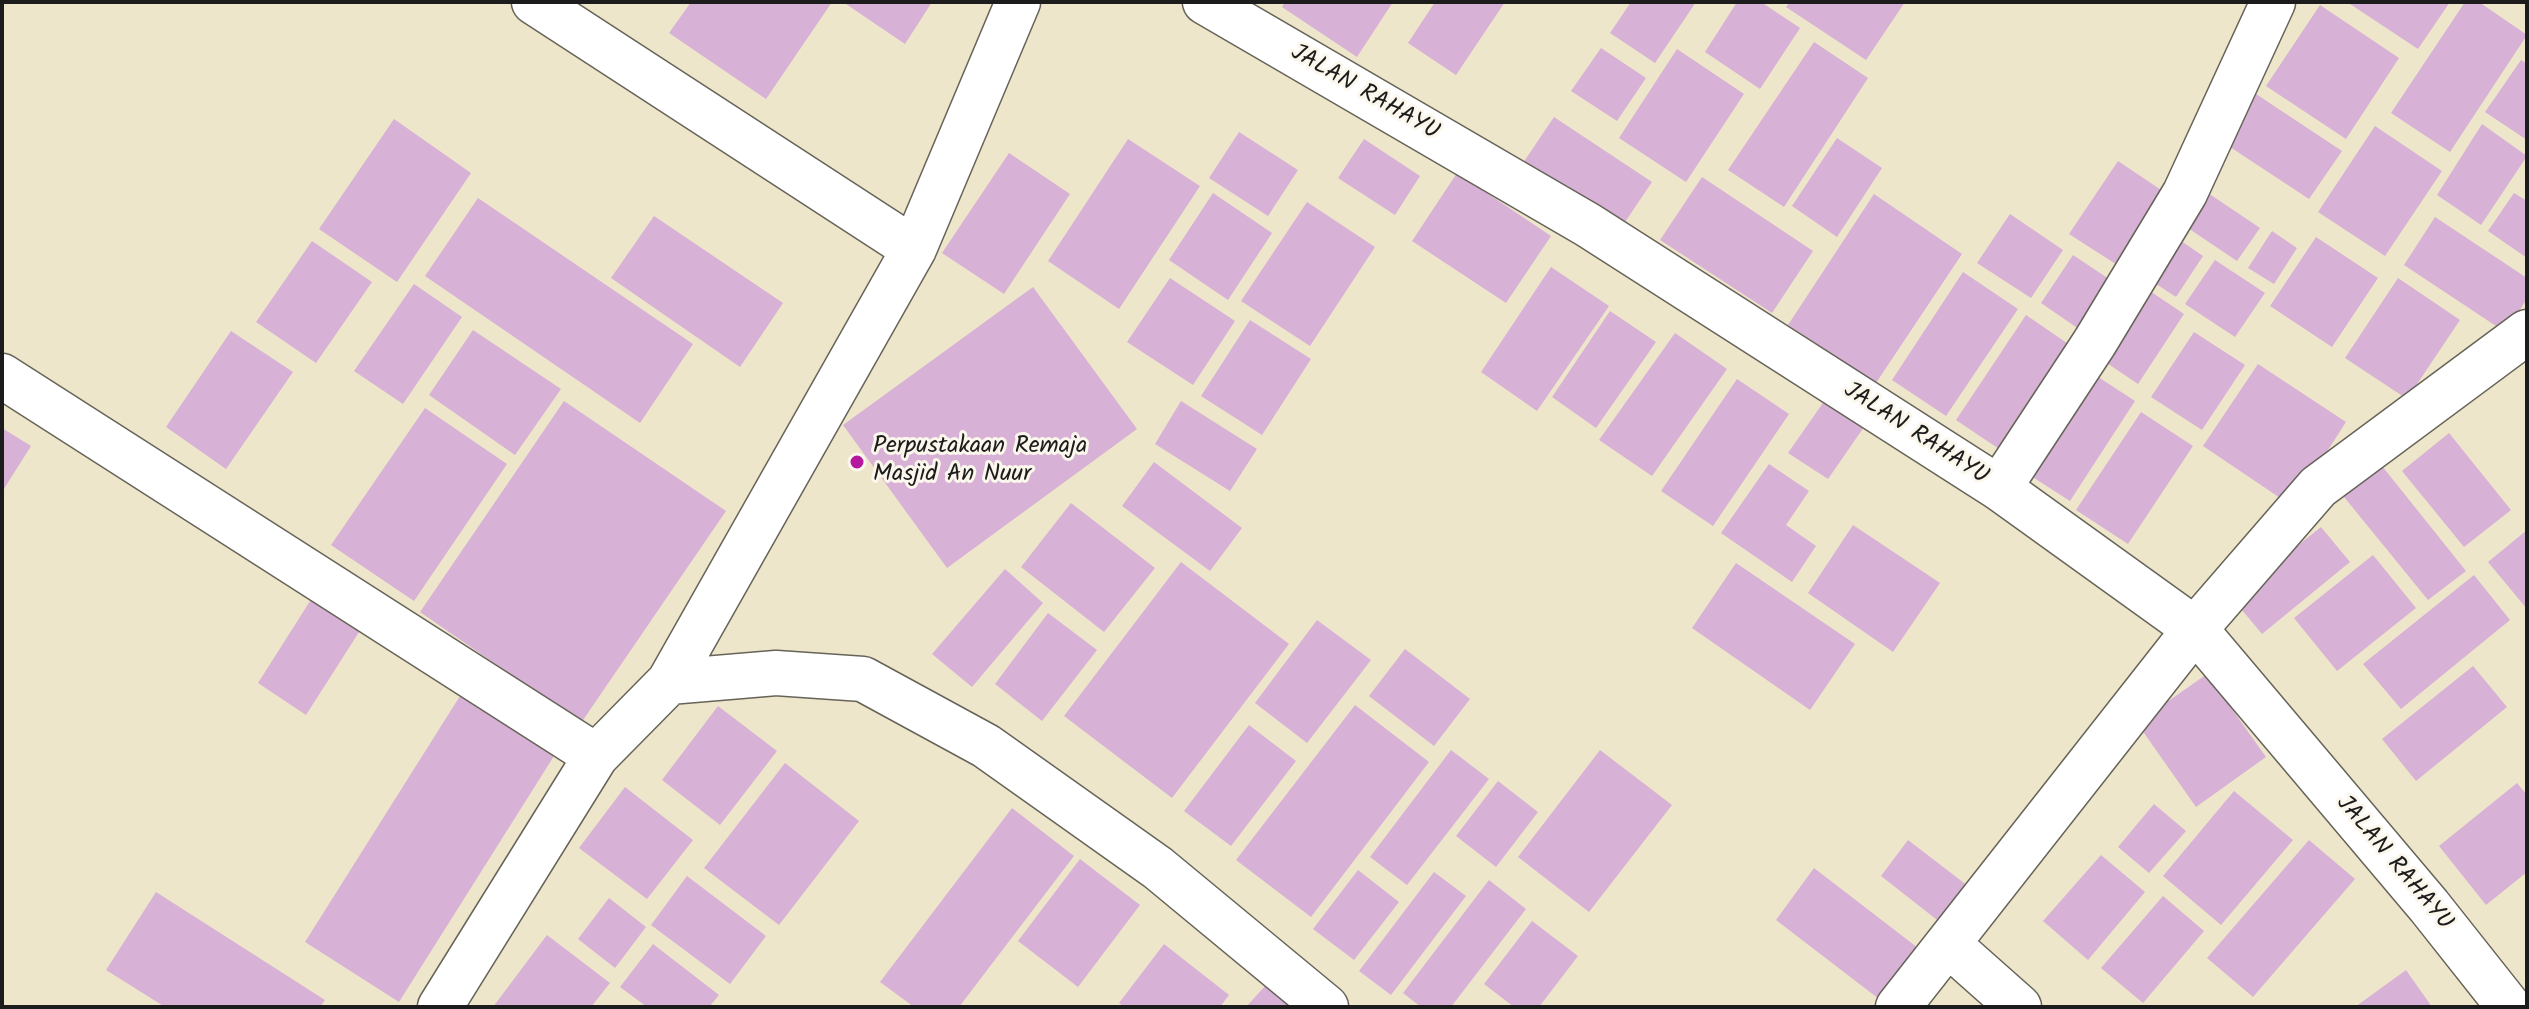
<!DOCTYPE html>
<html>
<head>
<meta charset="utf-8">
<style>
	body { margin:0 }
	#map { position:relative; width:2529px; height:1009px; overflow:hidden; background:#eee6ca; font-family:Kalam,sans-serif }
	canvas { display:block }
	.frame { position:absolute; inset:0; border:4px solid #1c1c1c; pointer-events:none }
</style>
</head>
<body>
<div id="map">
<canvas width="2529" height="1009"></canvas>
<div class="frame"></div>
</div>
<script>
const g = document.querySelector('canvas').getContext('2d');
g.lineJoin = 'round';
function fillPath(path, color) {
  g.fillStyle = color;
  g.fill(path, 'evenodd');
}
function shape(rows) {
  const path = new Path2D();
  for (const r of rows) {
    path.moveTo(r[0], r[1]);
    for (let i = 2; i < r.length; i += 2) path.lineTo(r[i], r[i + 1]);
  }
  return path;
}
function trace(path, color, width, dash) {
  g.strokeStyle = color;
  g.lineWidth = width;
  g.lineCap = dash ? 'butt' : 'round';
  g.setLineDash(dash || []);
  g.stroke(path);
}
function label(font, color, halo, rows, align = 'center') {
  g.font = font + ' Kalam,sans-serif';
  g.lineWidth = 6;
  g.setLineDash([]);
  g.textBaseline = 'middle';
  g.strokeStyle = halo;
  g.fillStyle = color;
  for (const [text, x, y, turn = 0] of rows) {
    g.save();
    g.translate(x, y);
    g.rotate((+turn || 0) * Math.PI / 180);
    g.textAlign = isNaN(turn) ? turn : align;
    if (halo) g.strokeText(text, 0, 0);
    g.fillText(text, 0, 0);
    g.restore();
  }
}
fillPath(shape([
	[691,2,832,2,766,99,669,33],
	[843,2,932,2,905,44],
	[1285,2,1393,2,1357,57,1282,7],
	[1435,2,1505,2,1456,75,1408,43],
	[1631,2,1696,2,1655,63,1610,33],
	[1737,2,1761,2,1800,28,1760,89,1705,52],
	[1790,2,1905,2,1866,60,1786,7],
	[2347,2,2450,2,2418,49],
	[2465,2,2479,2,2527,35,2450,152,2391,113],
	[2320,5,2399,58,2346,139,2266,86],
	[1814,42,1868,78,1784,207,1728,170],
	[1601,48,1646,78,1617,121,1571,91],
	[1677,49,1744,94,1686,182,1619,138],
	[2521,60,2527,64,2527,140,2485,112],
	[2256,94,2342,151,2309,199,2224,143],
	[1554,117,1652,182,1619,231,1521,166],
	[394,119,471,173,397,282,319,229],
	[2482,124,2527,156,2481,225,2437,195],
	[2375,126,2442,171,2385,256,2318,212],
	[1239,132,1298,170,1268,216,1209,178],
	[1837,138,1882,168,1837,237,1792,206],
	[1128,139,1200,186,1119,309,1048,261],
	[1364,139,1420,176,1395,215,1338,178],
	[1009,153,1070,194,1004,294,942,253],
	[2118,161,2173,198,2125,270,2069,234],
	[1457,173,1551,236,1506,303,1412,241],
	[1702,177,1813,251,1772,313,1660,240],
	[2202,189,2260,228,2237,261,2179,222],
	[1213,193,1272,233,1228,300,1169,260],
	[2514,193,2527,201,2527,258,2488,231],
	[1874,194,1962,254,1876,383,1788,325],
	[478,198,693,344,640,423,425,276],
	[1307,202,1375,247,1310,346,1241,301],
	[2010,214,2063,250,2031,298,1977,263],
	[654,216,783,303,740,367,611,278],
	[2435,217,2527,278,2527,299,2505,332,2404,265],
	[2272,231,2297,248,2274,284,2248,268],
	[2171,234,2203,256,2176,297,2144,276],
	[2316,237,2378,278,2332,347,2270,306],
	[312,241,372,282,316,363,256,322],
	[2073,255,2118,285,2086,334,2041,303],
	[2215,260,2265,293,2235,337,2185,304],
	[1551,267,1609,306,1537,411,1481,372],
	[1963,272,2018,309,1946,416,1892,380],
	[1170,278,1235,321,1193,385,1127,342],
	[2398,278,2460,320,2407,399,2345,358],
	[414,284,462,317,403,404,354,371],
	[2141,285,2184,314,2138,384,2095,355],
	[1033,287,1137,429,947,568,843,425],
	[1610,311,1656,342,1596,428,1552,397],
	[2026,315,2080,352,2011,457,1956,420],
	[1250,320,1311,359,1262,435,1201,396],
	[473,330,561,389,515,455,429,395],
	[231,331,293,372,226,469,166,427],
	[2194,332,2245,365,2202,430,2151,397],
	[1675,333,1727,369,1652,476,1599,440],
	[2258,364,2346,422,2292,506,2203,446],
	[2086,369,2135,401,2070,501,2020,469],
	[1737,379,1789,414,1713,526,1661,491],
	[1825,400,1864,427,1828,479,1788,453],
	[564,401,726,511,581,723,420,612],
	[1181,401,1257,449,1230,491,1155,444],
	[425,408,507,464,414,601,331,545],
	[2141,412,2193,446,2128,544,2076,510],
	[2,428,31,446,2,492],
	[2449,433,2511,510,2464,547,2402,471],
	[2378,461,2466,571,2428,600,2340,492],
	[1154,462,1242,528,1210,571,1122,506],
	[1769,464,1809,491,1786,525,1816,546,1792,582,1721,533],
	[1071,503,1155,568,1104,632,1021,567],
	[1853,525,1940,583,1893,652,1808,593],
	[2321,527,2350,562,2262,634,2232,598],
	[2527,530,2527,609,2488,562],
	[2373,555,2416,608,2337,671,2294,618],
	[1181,562,1289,644,1172,798,1064,716],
	[1736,563,1855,644,1810,710,1692,628],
	[1005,569,1043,603,972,687,932,654],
	[2474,575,2510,620,2401,709,2363,664],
	[312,598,361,629,306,715,258,683],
	[1048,613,1097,650,1042,721,995,684],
	[1317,620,1371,660,1307,743,1255,703],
	[1405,649,1470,699,1434,746,1369,696],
	[2473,666,2507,707,2416,781,2382,739],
	[2207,674,2266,757,2196,807,2137,723],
	[460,696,554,756,399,1002,305,942],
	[1355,705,1429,762,1311,917,1236,860],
	[718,706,777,751,720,825,662,780],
	[1249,725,1296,761,1231,846,1184,811],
	[1451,750,1489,779,1407,885,1370,857],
	[1600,750,1672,805,1589,912,1518,857],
	[785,763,859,821,779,925,704,868],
	[1498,781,1538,812,1496,867,1456,836],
	[2517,783,2527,795,2527,872,2486,905,2439,846],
	[625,787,693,840,647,899,579,848],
	[2234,791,2293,840,2221,925,2163,876],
	[2154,804,2186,831,2149,873,2118,847],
	[1012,808,1074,856,959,1007,914,1007,880,982],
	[1908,840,1968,886,1941,923,1881,876],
	[2309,840,2355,879,2253,997,2207,958],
	[2101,855,2145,892,2088,960,2043,921],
	[1080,859,1140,905,1078,987,1018,941],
	[1814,868,1918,948,1879,999,1776,920],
	[1358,870,1399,902,1354,960,1313,929],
	[1434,872,1466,896,1391,995,1359,971],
	[687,876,766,936,730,984,651,925],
	[1489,880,1526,909,1451,1007,1421,1007,1403,993],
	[156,892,325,1000,320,1007,165,1007,106,970],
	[2163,896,2204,931,2143,1003,2101,968],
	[609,898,646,927,615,968,578,939],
	[1532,921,1578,956,1539,1007,1514,1007,1484,984],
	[547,935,610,983,591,1007,493,1007],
	[653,944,719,995,709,1007,647,1007,620,987],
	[1164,944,1229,995,1220,1007,1124,1007,1119,1003],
	[2406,970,2432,1007,2355,1007],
	[1275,975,1311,1007,1246,1007]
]), '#d7b1d6');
const street = shape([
	[534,2,914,249],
	[1205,2,1588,225,1999,488,2195,629,2429,906,2509,1007],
	[2,376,596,756],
	[1999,488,2095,342,2185,193,2273,2],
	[669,682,776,673,863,679,986,746,1158,868,1326,1007],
	[1948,944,2019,1007],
	[440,1007,596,756,669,682,914,249,1018,2],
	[1898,1007,2195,629,2318,487,2527,332]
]);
trace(street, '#666359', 47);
trace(street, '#fff', 44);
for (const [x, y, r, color] of [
	[857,462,8,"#b5179e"]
]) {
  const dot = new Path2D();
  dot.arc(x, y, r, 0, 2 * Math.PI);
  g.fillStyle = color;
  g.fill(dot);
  trace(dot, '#fbf7ec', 3);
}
label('24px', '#1c1c1c', '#fbf7ec', [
	["JALAN RAHAYU",1364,94,30],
	["JALAN RAHAYU",1915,435,33],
	["JALAN RAHAYU",2393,864,50]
]);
label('24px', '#1c1c1c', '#fbf7ec', [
	["Perpustakaan Remaja",873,448],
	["Masjid An Nuur",873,476]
], 'left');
</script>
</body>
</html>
